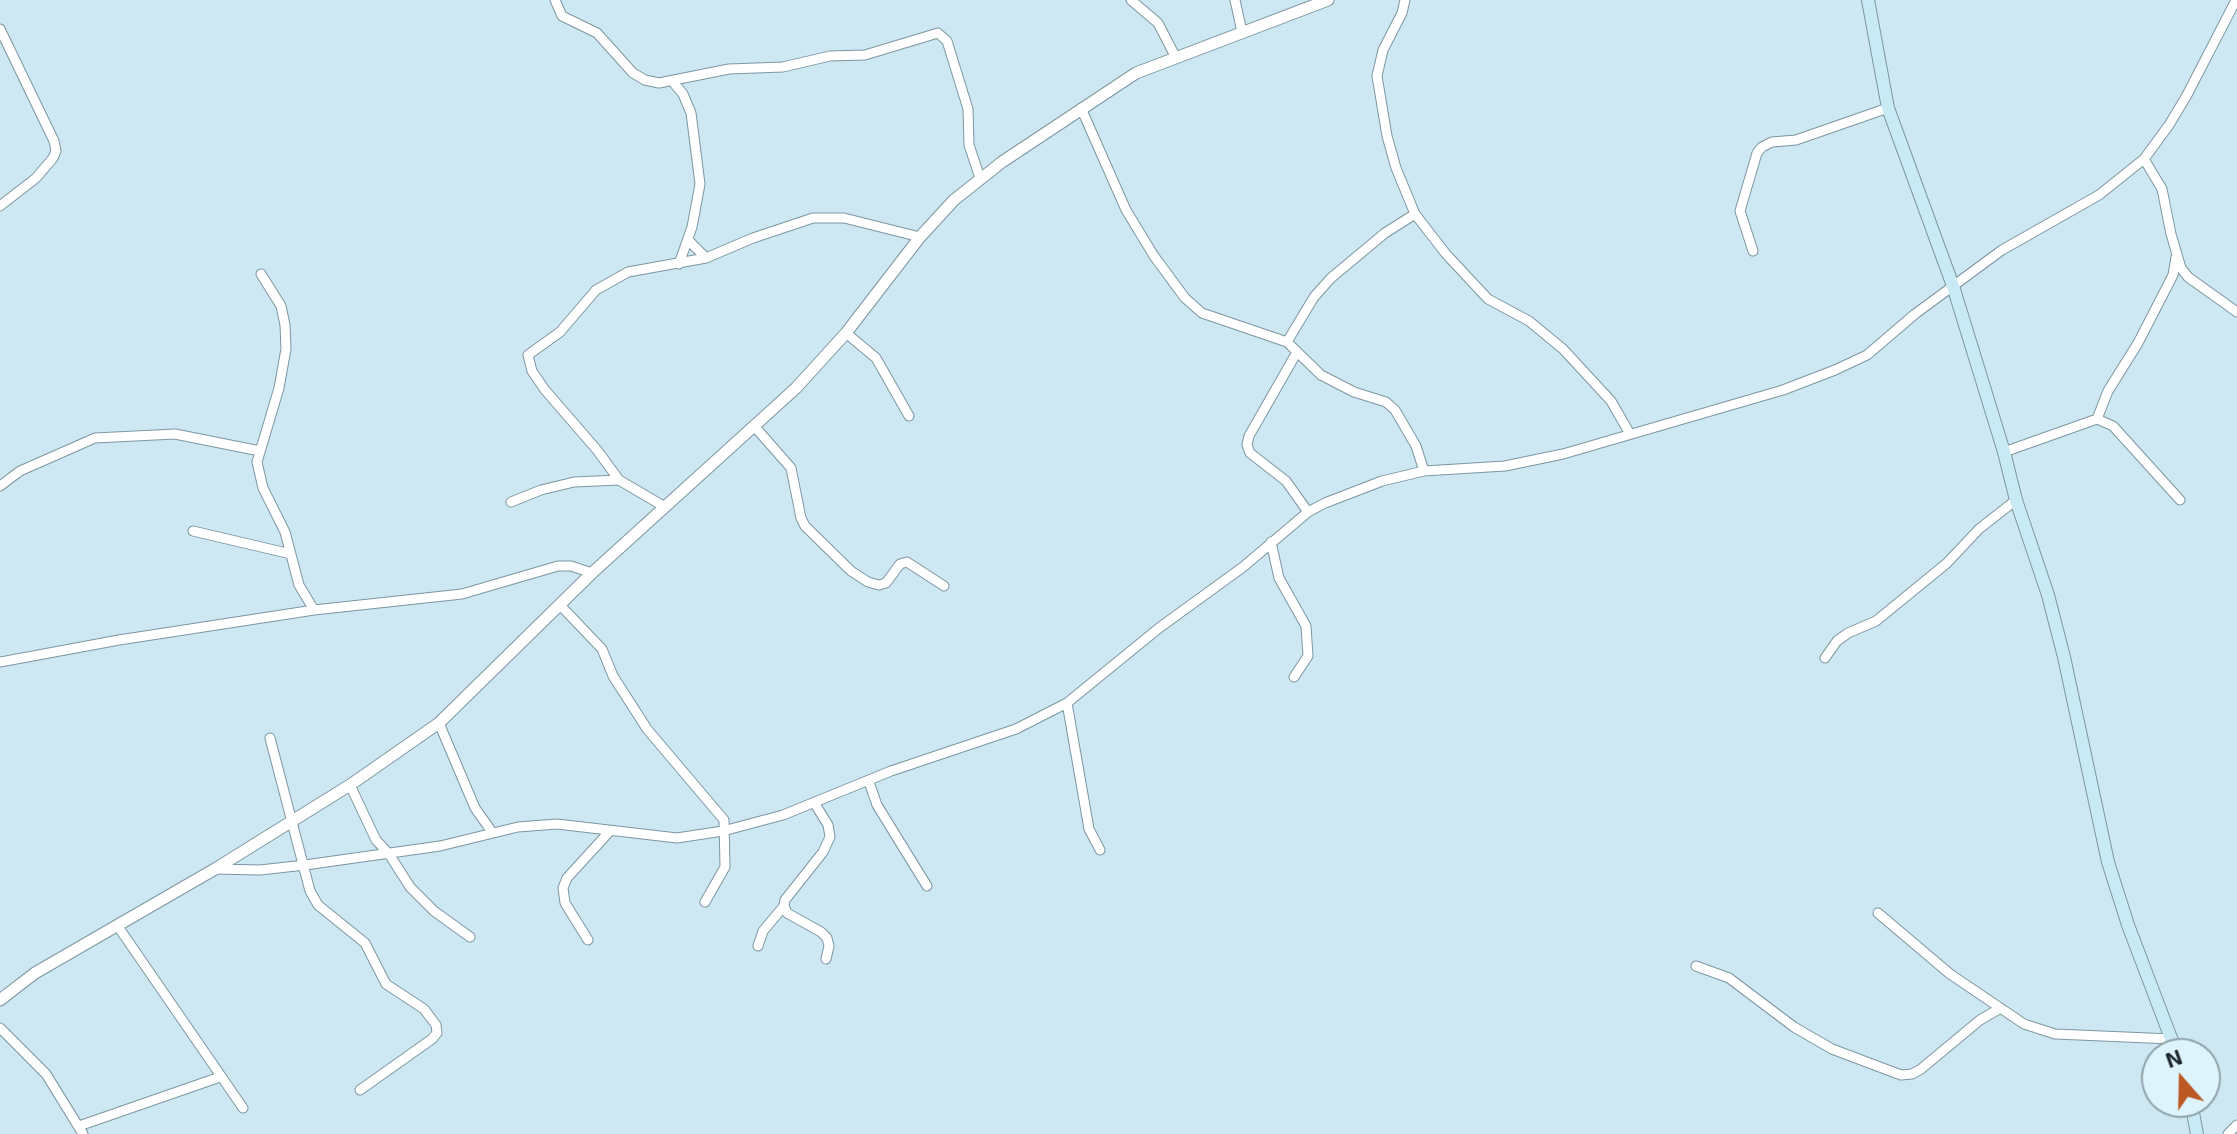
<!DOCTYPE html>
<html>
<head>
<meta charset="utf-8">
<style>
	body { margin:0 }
	#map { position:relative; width:2237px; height:1134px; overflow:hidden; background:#cde8f3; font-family:"Exo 2",sans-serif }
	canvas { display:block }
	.north { position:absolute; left:2141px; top:1038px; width:80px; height:80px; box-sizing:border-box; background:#def4fd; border:2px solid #90a2a9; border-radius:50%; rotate:340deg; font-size:22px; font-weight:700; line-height:32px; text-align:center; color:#1c262a }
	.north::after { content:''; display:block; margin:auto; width:28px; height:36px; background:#bc5824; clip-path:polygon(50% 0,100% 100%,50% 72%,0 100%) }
</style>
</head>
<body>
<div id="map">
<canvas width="2237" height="1134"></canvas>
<div class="north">N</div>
</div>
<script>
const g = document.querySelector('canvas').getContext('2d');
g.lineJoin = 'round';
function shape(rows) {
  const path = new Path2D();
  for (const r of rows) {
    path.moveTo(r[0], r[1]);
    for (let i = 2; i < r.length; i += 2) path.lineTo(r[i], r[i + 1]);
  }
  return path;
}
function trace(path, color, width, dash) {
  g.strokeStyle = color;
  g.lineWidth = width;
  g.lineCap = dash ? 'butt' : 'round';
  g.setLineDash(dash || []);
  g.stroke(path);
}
const minor = shape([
	[555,0,562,16,597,33,633,73,645,80,659,83,729,69,783,67,830,56,865,55,938,33,947,41,968,109,969,145,980,178],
	[1131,0,1158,23,1175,56],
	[1235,0,1242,32],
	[1405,0,1402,13,1383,50,1377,76,1387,136,1396,168,1415,214,1446,254,1488,299,1529,321,1563,349,1611,401,1630,434],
	[0,29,54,141,56,151,53,158,36,178,0,206],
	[673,82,683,94,691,113,700,184,692,227,679,264],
	[1081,108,1126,210,1154,256,1185,298,1202,313,1287,342,1321,375,1354,392,1386,402,1395,410,1416,446,1424,471],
	[2144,159,2162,189,2171,234,2181,268,2188,277,2237,312],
	[688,240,706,258],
	[1753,251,1740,211,1757,153,1762,147,1772,142,1796,140,1888,108],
	[261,274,281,306,285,325,286,349,279,388,257,462,263,488,285,532,299,585,314,610],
	[846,333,876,358,909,416],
	[1287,342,1314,297,1331,278,1385,233,1415,214],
	[1297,352,1249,436,1247,445,1250,453,1286,481,1308,512],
	[2097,419,2108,391,2138,343,2173,275,2176,257],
	[755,427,791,468,801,518,805,526,851,571,868,582,879,585,886,583,900,564,907,562,944,586],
	[2004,452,2097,419,2113,426,2180,500],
	[0,486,20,471,95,438,175,434,260,451],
	[511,502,541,490,574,482,619,480],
	[665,507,619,480,597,450,545,390,532,371,528,355,560,332,596,290,628,272,706,258,753,238,813,218,844,218,920,237],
	[193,531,291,554],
	[1271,542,1279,578,1306,626,1308,656,1294,677],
	[560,605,602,649,613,676,647,729,724,820,725,867,705,902],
	[1825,658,1837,641,1848,633,1876,621,1947,563,1979,529,2016,500],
	[0,662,119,640,314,610,462,594,558,566,571,566,592,573],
	[1067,703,1089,829,1100,850],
	[439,723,475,808,492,832],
	[270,738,310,891,318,905,365,943,386,984,424,1009,436,1025,437,1033,432,1039,360,1090],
	[869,782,877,805,927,886],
	[350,785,376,840,389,854,410,887,434,911,470,937],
	[815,804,828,825,830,837,823,852,785,900,784,906,787,913,821,932,827,938,829,946,826,959],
	[215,869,260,870,305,865,440,846,518,827,557,824,677,838,723,831,783,815,891,771,1016,729,1067,703,1159,628,1243,567,1308,512,1325,503,1382,481,1424,471,1505,466,1563,454,1783,390,1835,370,1867,355,1915,314,2002,250,2099,195,2144,159,2169,125,2187,95,2236,0],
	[1878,913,1950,974,2024,1024,2055,1034,2172,1039],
	[117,925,243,1108],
	[588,940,565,903,563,888,567,878,610,831],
	[758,946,763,931,784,906],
	[1696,966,1729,978,1794,1027,1832,1049,1901,1075,1912,1074,1921,1069,1980,1020,1999,1009],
	[0,1028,46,1074,83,1134],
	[79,1126,220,1077],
	[2228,1134,2237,1125]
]);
const tertiary = shape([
	[0,1000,35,973,215,869,350,785,439,723,592,573,796,388,846,333,920,237,954,200,1002,162,1136,73,1328,0]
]);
const secondary = shape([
	[1868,0,1888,108,1953,286,2004,452,2016,500,2048,595,2064,657,2108,862,2128,925,2177,1054],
	[2191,1102,2197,1134]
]);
trace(minor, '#7d96a0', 11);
trace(tertiary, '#7d96a0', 13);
trace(secondary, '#7d96a0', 14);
trace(minor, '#fff', 9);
trace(tertiary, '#fff', 11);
trace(secondary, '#c8eaf5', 12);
</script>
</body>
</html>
